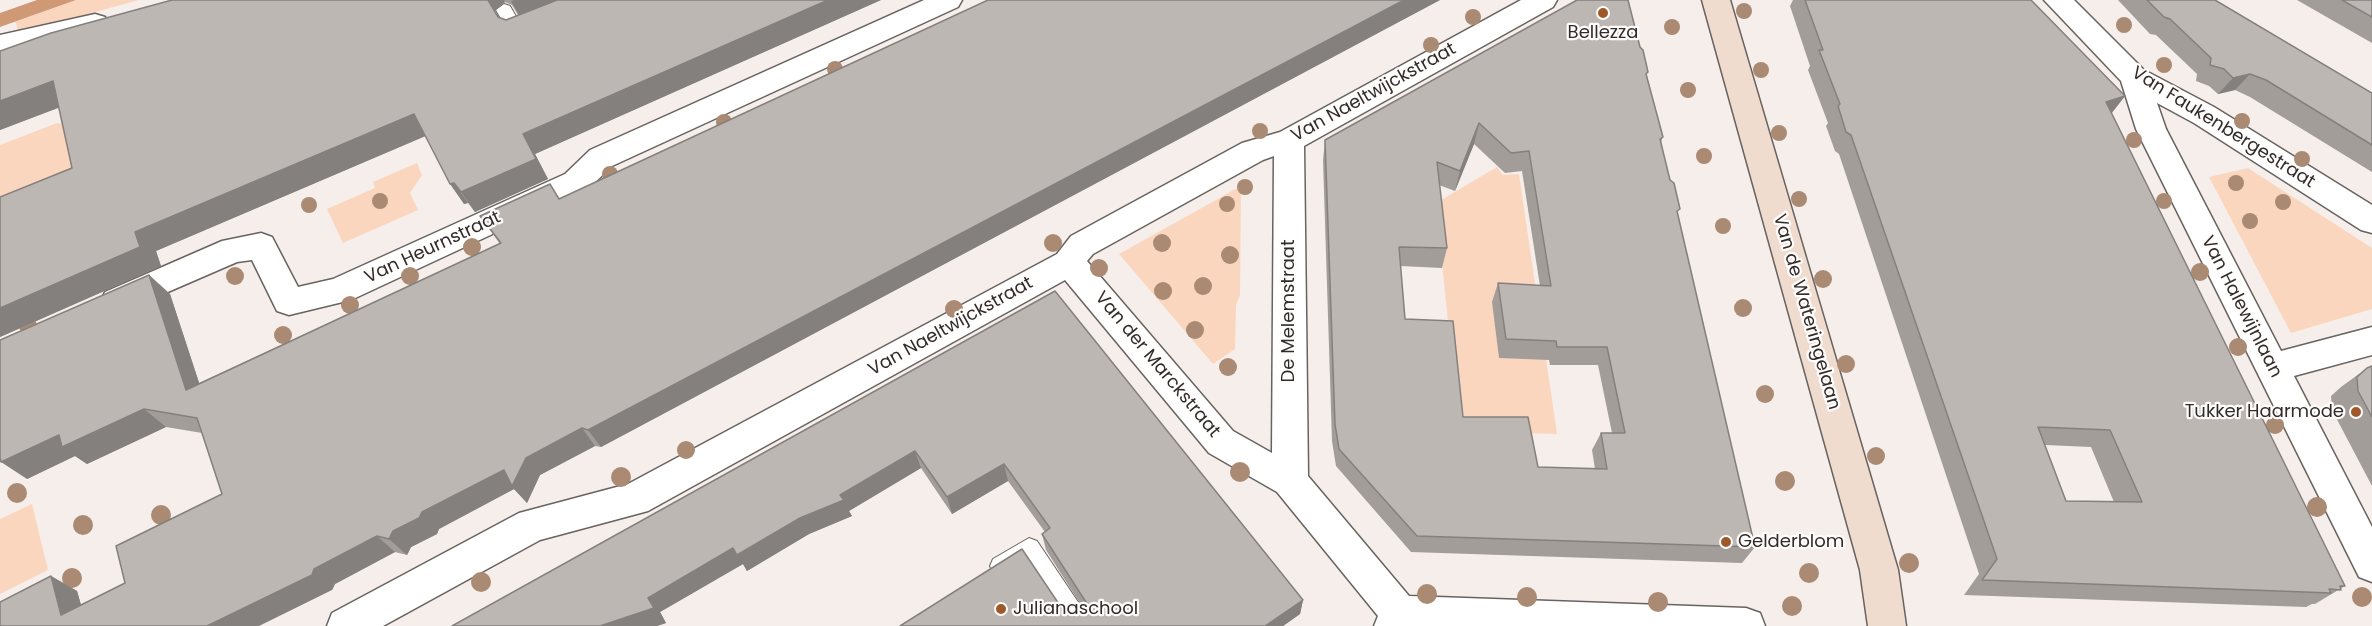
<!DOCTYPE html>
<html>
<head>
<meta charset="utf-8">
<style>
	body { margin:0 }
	canvas { display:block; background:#f5eeea }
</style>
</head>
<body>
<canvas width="2372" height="626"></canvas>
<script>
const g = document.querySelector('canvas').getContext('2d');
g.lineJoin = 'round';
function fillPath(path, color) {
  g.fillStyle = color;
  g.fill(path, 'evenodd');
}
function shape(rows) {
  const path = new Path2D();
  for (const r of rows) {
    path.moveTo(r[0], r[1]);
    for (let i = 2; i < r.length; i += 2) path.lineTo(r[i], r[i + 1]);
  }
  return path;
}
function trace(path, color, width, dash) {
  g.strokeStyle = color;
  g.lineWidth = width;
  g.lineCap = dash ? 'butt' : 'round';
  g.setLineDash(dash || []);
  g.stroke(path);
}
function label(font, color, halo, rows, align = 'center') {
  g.font = font + ' Poppins,sans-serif';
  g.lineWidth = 4.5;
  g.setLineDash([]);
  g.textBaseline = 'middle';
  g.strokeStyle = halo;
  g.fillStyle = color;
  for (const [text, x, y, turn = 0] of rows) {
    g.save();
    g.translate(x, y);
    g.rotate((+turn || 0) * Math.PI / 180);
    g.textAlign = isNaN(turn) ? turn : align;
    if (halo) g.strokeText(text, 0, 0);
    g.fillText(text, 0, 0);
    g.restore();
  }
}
fillPath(shape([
	[76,0,139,0,95,12,94,18,19,32,15,22],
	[386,46,0,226,0,145,57,123,79,126],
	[417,163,422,175,410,193,418,210,343,243,327,209,375,188,373,182],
	[1497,167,1503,175,1519,174,1557,434,1459,431,1436,203],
	[2248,168,2372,248,2372,309,2291,333,2209,177],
	[1241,186,1240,295,1236,305,1235,349,1213,364,1119,254],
	[32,504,48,570,0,594,0,519]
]), '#fbd6bf');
fillPath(shape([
	[37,0,76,0,0,27,0,13]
]), '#d09976');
const lane = shape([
	[504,4,510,6,521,25,533,25,535,29,533,33,518,39,512,37,496,10,504,4],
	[1029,538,1037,541,1094,626,1070,626,1026,562,1001,576,993,573,990,566,993,559,1029,538]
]);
const street = shape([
	[924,0,962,0,958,7,612,166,587,190,351,300,289,315,277,311,252,260,237,262,117,314,105,310,101,301,105,292,222,241,261,233,272,237,298,287,333,279,565,174,590,150,924,0],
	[1521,0,1557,0,1553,7,1304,146,1308,476,1409,596,1746,608,1760,613,1765,626,1374,626,1378,616,1277,492,1209,453,1065,280,648,511,540,540,383,626,327,626,332,613,519,513,628,484,1057,254,1071,236,1242,143,1280,132,1521,0],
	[1274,156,1272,453,1233,431,1087,261,1093,254,1263,160,1274,156],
	[2044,0,2074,0,2144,70,2214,107,2372,205,2372,233,2361,230,2194,123,2157,103,2166,129,2281,351,2372,327,2372,355,2294,376,2372,527,2372,582,2359,577,2136,129,2121,81,2044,0],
	[95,14,105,17,109,24,105,31,0,55,0,35,95,14]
]);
const secondary = shape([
	[1702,0,1730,0,1898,570,1906,626,1868,626,1860,570,1702,0]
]);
trace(lane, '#696360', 2);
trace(street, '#696360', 3);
trace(secondary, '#696360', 3);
fillPath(lane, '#fff');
fillPath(street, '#fff');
fillPath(secondary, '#efdccf');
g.fillStyle = '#aa8a72';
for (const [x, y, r] of [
	[1744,11,8],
	[1473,17,8],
	[2124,25,8],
	[1672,27,8],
	[1431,45,8],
	[2164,65,8],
	[835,69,8],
	[1761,70,8],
	[1688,90,8],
	[2242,121,8],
	[724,122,8],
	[1260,131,8],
	[1779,133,8],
	[2134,140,8],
	[1704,156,8],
	[2302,159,8],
	[610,174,8],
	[2236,183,8],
	[1245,187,8],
	[1799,199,8],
	[380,201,8],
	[2164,201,8],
	[2283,202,8],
	[1227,204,8],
	[309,205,8],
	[2250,221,8],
	[1723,226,8],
	[1053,243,9],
	[1162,243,9],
	[472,247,9],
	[1230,255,9],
	[1099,268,9],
	[2200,272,9],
	[235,276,9],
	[410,276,9],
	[1823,279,9],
	[1203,286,9],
	[1163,291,9],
	[350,305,9],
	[1743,308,9],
	[954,309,9],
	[28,326,9],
	[1195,330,9],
	[283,335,9],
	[2238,347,9],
	[1846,364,9],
	[1228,367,9],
	[1765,394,9],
	[2275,425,9],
	[686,450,9],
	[1876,456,9],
	[1240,472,10],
	[621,477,10],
	[1785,481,10],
	[17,493,10],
	[2317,507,10],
	[161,515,10],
	[83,525,10],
	[1909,563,10],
	[1809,573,10],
	[72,578,10],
	[481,582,10],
	[1427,594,10],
	[1527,597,10],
	[2362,597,10],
	[1658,602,10],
	[1792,606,10]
]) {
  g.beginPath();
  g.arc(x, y, r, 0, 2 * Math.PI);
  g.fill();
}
fillPath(shape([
	[172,0,881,0,535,154,548,179,475,212,468,203,464,204,425,136,156,251,161,266,0,337,0,197,72,168,59,107,0,130,0,51],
	[505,2,512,5,518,15,506,20,498,17,494,11],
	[988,0,1440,0,601,447,595,446,540,475,527,503,514,489,439,529,437,534,411,547,407,555,395,552,335,584,332,590,0,626,51,576,77,591,81,605,125,583,222,494,202,433,166,427,87,464,75,456,27,479,149,275,170,294,199,383,500,244,480,216,559,199],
	[1793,0,2031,0,2125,96,2112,113,2345,586,2315,604,2312,604,2306,607,1964,595,1979,574,1839,154,1835,151,1826,126,1828,123,1808,70,1810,66,1790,6],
	[2045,445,2091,447,2114,502,2066,501],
	[2118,0,2215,0,2372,93,2372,172,2250,97,2235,90,2218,94,2209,86,2196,81,2197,74,2156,35,2150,34],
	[2297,0,2372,0,2372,43],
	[1647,76,1663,137,1661,142,1755,547,1742,563,1411,552,1336,466,1332,441,1323,160,1325,140],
	[1474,144,1505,173,1522,171,1540,286,1498,283,1492,302,1499,358,1549,360,1550,365,1598,365,1612,433,1601,433,1592,450,1595,469,1538,467,1463,417,1405,319,1400,266,1442,268,1447,248,1439,185,1455,191],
	[1055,291,1303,600,1300,614,1283,626,900,626,1022,549,1065,613,1086,613,1046,550,1042,534,1045,532,1008,481,952,514,921,468,849,511,852,516,809,534,747,571,743,564,660,612,666,623,657,626,452,626],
	[2372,366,2372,486,2332,410,2331,396,2341,387,2367,368]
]), '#a39d9a');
fillPath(shape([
	[488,0,504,0,505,2,494,11],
	[515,0,577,0,523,22,511,1],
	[828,0,881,0,535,154,548,179,475,212,461,192,523,134],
	[1404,0,1440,0,601,447,588,430],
	[2250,74,2235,90,2218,94,2233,78],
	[53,81,74,102,0,130,0,101],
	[2125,96,2109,116,2106,102],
	[414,114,428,135,156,251,161,266,0,337,0,308,135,232],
	[1479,123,1474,144,1455,191,1460,171],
	[454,183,468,203,464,204,450,184],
	[149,275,170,294,207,407,186,390],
	[144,409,166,427,87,464,75,456,27,479,1,462,59,435],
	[582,428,595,446,540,475,527,503,514,489,439,529,437,534,411,547,407,555,389,539,393,531,422,512],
	[915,451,921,468,849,511,852,516,809,534,747,571,743,564,660,612,666,623,657,626,600,626,733,548,840,495],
	[1004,464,1008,481,952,514,947,497],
	[377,536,395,552,335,584,332,590,259,626,207,626],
	[51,576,77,591,87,626,61,615],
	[1303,600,1300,614,1283,626,1265,626]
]), '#84807d');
const building = shape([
	[172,0,488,0,498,17,506,20,557,0,828,0,523,134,536,159,461,192,454,183,450,184,414,114,135,232,140,247,0,308,0,197,72,168,53,81,0,101,0,51,51,33,172,0],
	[988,0,1404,0,588,430,582,428,526,458,512,486,504,470,422,512,419,518,393,531,389,539,377,536,314,569,312,575,207,626,0,626,0,602,51,576,61,615,125,583,116,546,222,494,197,418,144,409,62,447,59,435,1,462,0,458,0,340,149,275,186,390,501,243,480,216,550,184,559,199,988,0],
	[1577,0,1628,0,1640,47,1643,50,1648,72,1646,74,1663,137,1660,139,1670,180,1674,183,1680,209,1677,211,1755,547,1417,536,1339,449,1335,424,1325,140,1577,0],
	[1479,123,1511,153,1529,151,1551,286,1498,283,1506,339,1556,341,1557,347,1607,347,1625,433,1601,433,1607,469,1538,467,1528,417,1463,417,1453,321,1405,319,1399,247,1447,248,1437,162,1460,171,1479,123],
	[1805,0,2031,0,2125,96,2106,102,2345,586,2340,586,2341,590,2329,589,2331,593,1982,580,1997,559,1851,135,1846,132,1838,106,1840,104,1819,50,1823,50,1805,0],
	[2038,427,2110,430,2142,502,2066,501,2038,427],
	[2147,0,2215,0,2372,93,2372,145,2266,80,2250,74,2233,78,2224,69,2210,65,2211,58,2170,19,2164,17,2147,0],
	[2342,0,2372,0,2372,17,2342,0],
	[1055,291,1303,600,1265,626,900,626,1022,549,1065,613,1093,613,1042,534,1050,528,1004,464,947,497,915,451,840,495,844,500,800,518,737,555,733,548,648,598,654,608,600,626,452,626,1055,291],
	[2372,366,2372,417,2358,391,2357,377,2367,368,2372,366]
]);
fillPath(building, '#bdb7b3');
trace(building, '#84807d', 1.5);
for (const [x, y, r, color] of [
	[1603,13,6,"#9d592a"],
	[2356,412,6,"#9d592a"],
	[1726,542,6,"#9d592a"],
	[1001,609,6,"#9d592a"]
]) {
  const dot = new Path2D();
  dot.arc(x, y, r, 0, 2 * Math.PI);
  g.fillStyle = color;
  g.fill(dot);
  trace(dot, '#fffcfb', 2);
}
label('18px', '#2f2d2b', '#fffcfb', [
	["Bellezza",1603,33,"center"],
	["Tukker Haarmode",2344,412,"right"],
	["Gelderblom",1738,542],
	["Julianaschool",1013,609]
], 'left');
label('18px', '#2f2d2b', '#fffcfb', [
	["Van Naeltwijckstraat",1374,93,-29],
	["Van Faukenbergestraat",2223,128,32],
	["Van Heurnstraat",433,248,-25],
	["Van Halewijnlaan",2241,307,63],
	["De Melemstraat",1289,311,-90],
	["Van de Wateringelaan",1806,312,74],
	["Van Naeltwijckstraat",951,327,-29],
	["Van der Marckstraat",1157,365,50]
]);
</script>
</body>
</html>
